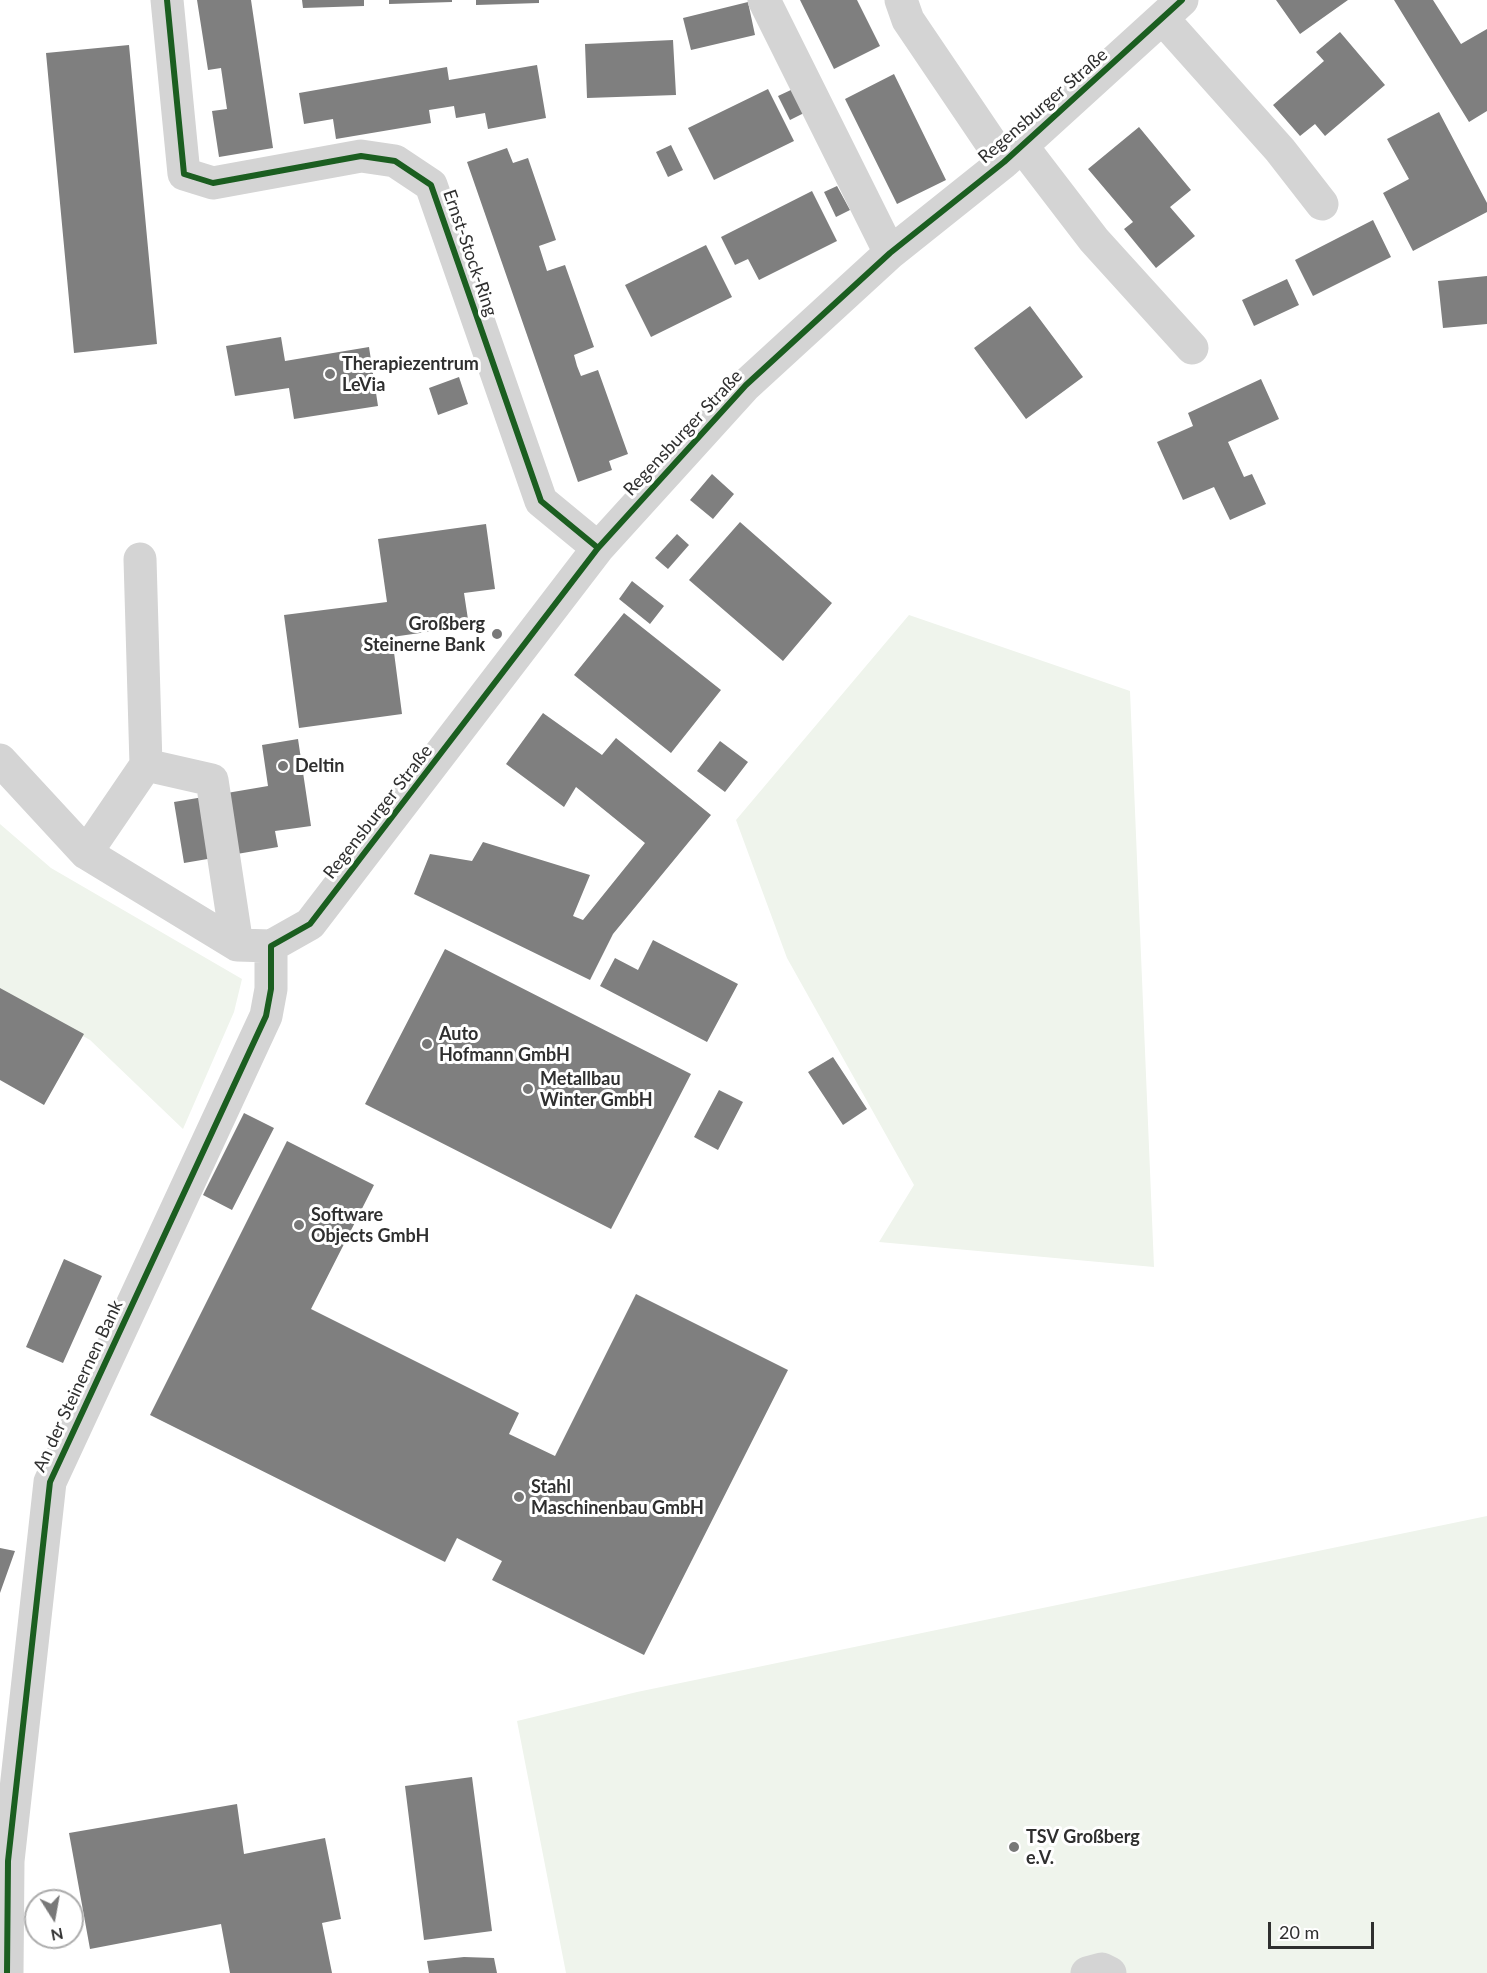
<!DOCTYPE html>
<html>
<head>
<meta charset="utf-8">
<style>
	body { margin:0 }
	#map { position:relative; width:1487px; height:1973px; overflow:hidden; background:#fff; font-family:Lato,sans-serif }
	canvas { display:block }
	.north { position:absolute; left:24px; top:1889px; width:60px; height:60px; box-sizing:border-box; background:#fff; border:2px solid #acacac; border-radius:50%; rotate:169deg; font-size:16px; font-weight:700; line-height:24px; text-align:center; color:#2f2f2f }
	.north::after { content:''; display:block; margin:auto; width:21px; height:27px; background:#787878; clip-path:polygon(50% 0,100% 100%,50% 72%,0 100%) }
	.scale { position:absolute; left:1268px; top:1922px; width:106px; height:27px; box-sizing:border-box; border:3px solid #2f2f2f; border-top:0; padding-left:8px; font-size:18px; line-height:21px; white-space:nowrap; color:#2f2f2f; -webkit-text-stroke:4px #fff; paint-order:stroke }
</style>
</head>
<body>
<div id="map">
<canvas width="1487" height="1973"></canvas>
<div class="north">N</div>
<div class="scale">20 m</div>
</div>
<script>
const g = document.querySelector('canvas').getContext('2d');
g.lineJoin = 'round';
function fillPath(path, color) {
  g.fillStyle = color;
  g.fill(path, 'evenodd');
}
function shape(rows) {
  const path = new Path2D();
  for (const r of rows) {
    path.moveTo(r[0], r[1]);
    for (let i = 2; i < r.length; i += 2) path.lineTo(r[i], r[i + 1]);
  }
  return path;
}
function trace(path, color, width, dash) {
  g.strokeStyle = color;
  g.lineWidth = width;
  g.lineCap = dash ? 'butt' : 'round';
  g.setLineDash(dash || []);
  g.stroke(path);
}
function label(font, color, halo, rows, align = 'center') {
  g.font = font + ' Lato,sans-serif';
  g.lineWidth = 6;
  g.setLineDash([]);
  g.textBaseline = 'middle';
  g.strokeStyle = halo;
  g.fillStyle = color;
  for (const [text, x, y, turn = 0] of rows) {
    g.save();
    g.translate(x, y);
    g.rotate((+turn || 0) * Math.PI / 180);
    g.textAlign = isNaN(turn) ? turn : align;
    if (halo) g.strokeText(text, 0, 0);
    g.fillText(text, 0, 0);
    g.restore();
  }
}
fillPath(shape([
	[909,615,1130,691,1154,1267,879,1242,914,1185,787,958,736,820],
	[0,824,51,868,242,979,234,1012,183,1129,90,1040,0,989],
	[1487,1516,1487,1973,566,1973,517,1721,637,1692]
]), '#eff4ec');
fillPath(shape([
	[197,0,251,0,273,148,219,157,212,111,227,109,221,68,208,70],
	[302,0,364,0,364,6,303,8],
	[389,0,452,0,452,2,389,4],
	[476,0,539,0,539,3,476,5],
	[800,0,857,0,880,46,834,69],
	[1276,0,1348,0,1300,34],
	[1394,0,1433,0,1461,44,1487,29,1487,111,1469,122],
	[748,2,755,35,691,50,683,18],
	[1340,32,1385,85,1325,136,1315,124,1300,136,1273,105,1324,61,1316,52],
	[673,40,676,95,587,98,585,44],
	[129,45,157,344,74,353,46,53],
	[537,65,546,118,488,129,485,113,456,118,454,106,429,110,431,123,336,139,333,119,304,124,299,93,447,67,449,80],
	[894,74,946,180,897,204,845,99],
	[768,89,794,141,714,180,688,128],
	[793,89,804,113,790,120,778,96],
	[1439,112,1487,203,1487,212,1413,251,1383,193,1409,179,1387,139],
	[1139,127,1191,190,1170,207,1195,236,1156,268,1124,229,1133,222,1088,169],
	[671,145,683,170,668,177,656,152],
	[507,148,513,163,528,158,556,240,539,246,547,271,565,265,594,347,574,355,577,366,581,376,598,370,628,454,609,461,612,470,578,482,467,162],
	[837,186,850,210,836,217,824,192],
	[812,191,837,241,759,280,748,259,735,265,721,237],
	[1373,220,1391,257,1313,296,1295,260],
	[706,245,732,297,651,337,625,285],
	[1487,276,1487,324,1443,328,1438,281],
	[1287,279,1299,305,1254,326,1242,300],
	[1030,306,1083,377,1026,419,974,348],
	[281,337,285,361,369,347,378,406,294,419,289,388,235,396,226,346],
	[459,377,468,404,438,415,429,388],
	[1261,379,1279,419,1228,442,1244,477,1252,474,1266,504,1230,520,1214,487,1183,500,1157,442,1193,426,1188,413],
	[712,474,734,494,713,519,690,500],
	[740,522,832,603,783,661,689,580],
	[486,524,495,589,464,593,469,626,392,637,402,714,299,728,284,615,387,602,378,539],
	[677,534,689,545,668,569,655,558],
	[632,581,664,606,650,624,619,599],
	[624,613,721,690,671,753,574,675],
	[543,713,602,755,616,738,711,815,613,934,590,980,414,894,430,854,472,861,483,842,590,875,573,916,583,920,645,843,576,787,564,807,506,764],
	[298,739,311,826,275,831,278,847,184,863,174,802,268,786,262,745],
	[720,741,748,762,725,792,697,771],
	[653,940,738,984,707,1042,600,986,615,958,638,970],
	[445,949,691,1074,611,1229,365,1104],
	[0,988,84,1034,44,1105,0,1080],
	[833,1057,867,1109,843,1125,808,1072],
	[719,1090,743,1102,718,1150,694,1137],
	[244,1113,274,1128,232,1210,203,1195],
	[287,1141,374,1185,311,1309,519,1413,509,1434,555,1456,636,1294,788,1370,644,1655,492,1580,502,1561,457,1538,445,1562,150,1415],
	[64,1259,102,1276,63,1363,26,1347],
	[0,1548,15,1551,0,1593],
	[472,1777,492,1931,424,1940,405,1786],
	[237,1804,244,1854,325,1838,341,1919,322,1923,332,1973,230,1973,221,1924,90,1949,69,1833],
	[464,1957,494,1958,497,1973,429,1973,427,1961]
]), '#7f7f7f');
trace(shape([
	[167,0,184,174,213,183,361,156,395,161,431,185,541,501,598,548],
	[764,0,890,253],
	[901,0,908,20,1004,162],
	[1163,19,1280,150,1322,204],
	[1022,146,1094,240,1192,348],
	[0,760,86,853,237,945,271,946,310,924,598,548,746,385,890,253,1004,162,1182,0],
	[146,765,212,780,237,945],
	[86,853,146,765,140,559],
	[7,1973,8,1861,50,1482,266,1016,271,989,271,946],
	[1087,1973,1102,1969,1110,1973]
]), '#d4d4d4', 33);
trace(shape([
	[167,0,184,174,213,183,361,156,395,161,431,185,541,501,598,548],
	[7,1973,8,1861,50,1482,266,1016,271,989,271,946,310,924,598,548,746,385,890,253,1004,162,1182,0]
]), '#1b5e20', 6);
for (const [x, y, r, color] of [
	[330,374,6,"#787878"],
	[497,634,6,"#787878"],
	[283,766,6,"#787878"],
	[427,1044,6,"#787878"],
	[528,1089,6,"#787878"],
	[299,1225,6,"#787878"],
	[519,1497,6,"#787878"],
	[1014,1847,6,"#787878"]
]) {
  const dot = new Path2D();
  dot.arc(x, y, r, 0, 2 * Math.PI);
  g.fillStyle = color;
  g.fill(dot);
  trace(dot, '#fff', 2);
}
label('18px', '#2f2f2f', '#fff', [
	["Regensburger Straße",1043,106,-41],
	["Ernst-Stock-Ring",470,253,71],
	["Regensburger Straße",683,433,-47],
	["Regensburger Straße",378,812,-52],
	["An der Steinernen Bank",78,1386,-65]
]);
label('bold 18px', '#2f2f2f', '#fff', [
	["Therapiezentrum",342,364],
	["LeVia",342,385],
	["Großberg",485,624,"right"],
	["Steinerne Bank",485,645,"right"],
	["Deltin",295,766],
	["Auto",439,1034],
	["Hofmann GmbH",439,1055],
	["Metallbau",540,1079],
	["Winter GmbH",540,1100],
	["Software",311,1215],
	["Objects GmbH",311,1236],
	["Stahl",531,1487],
	["Maschinenbau GmbH",531,1508],
	["TSV Großberg",1026,1837],
	["e.V.",1026,1858]
], 'left');
</script>
</body>
</html>
